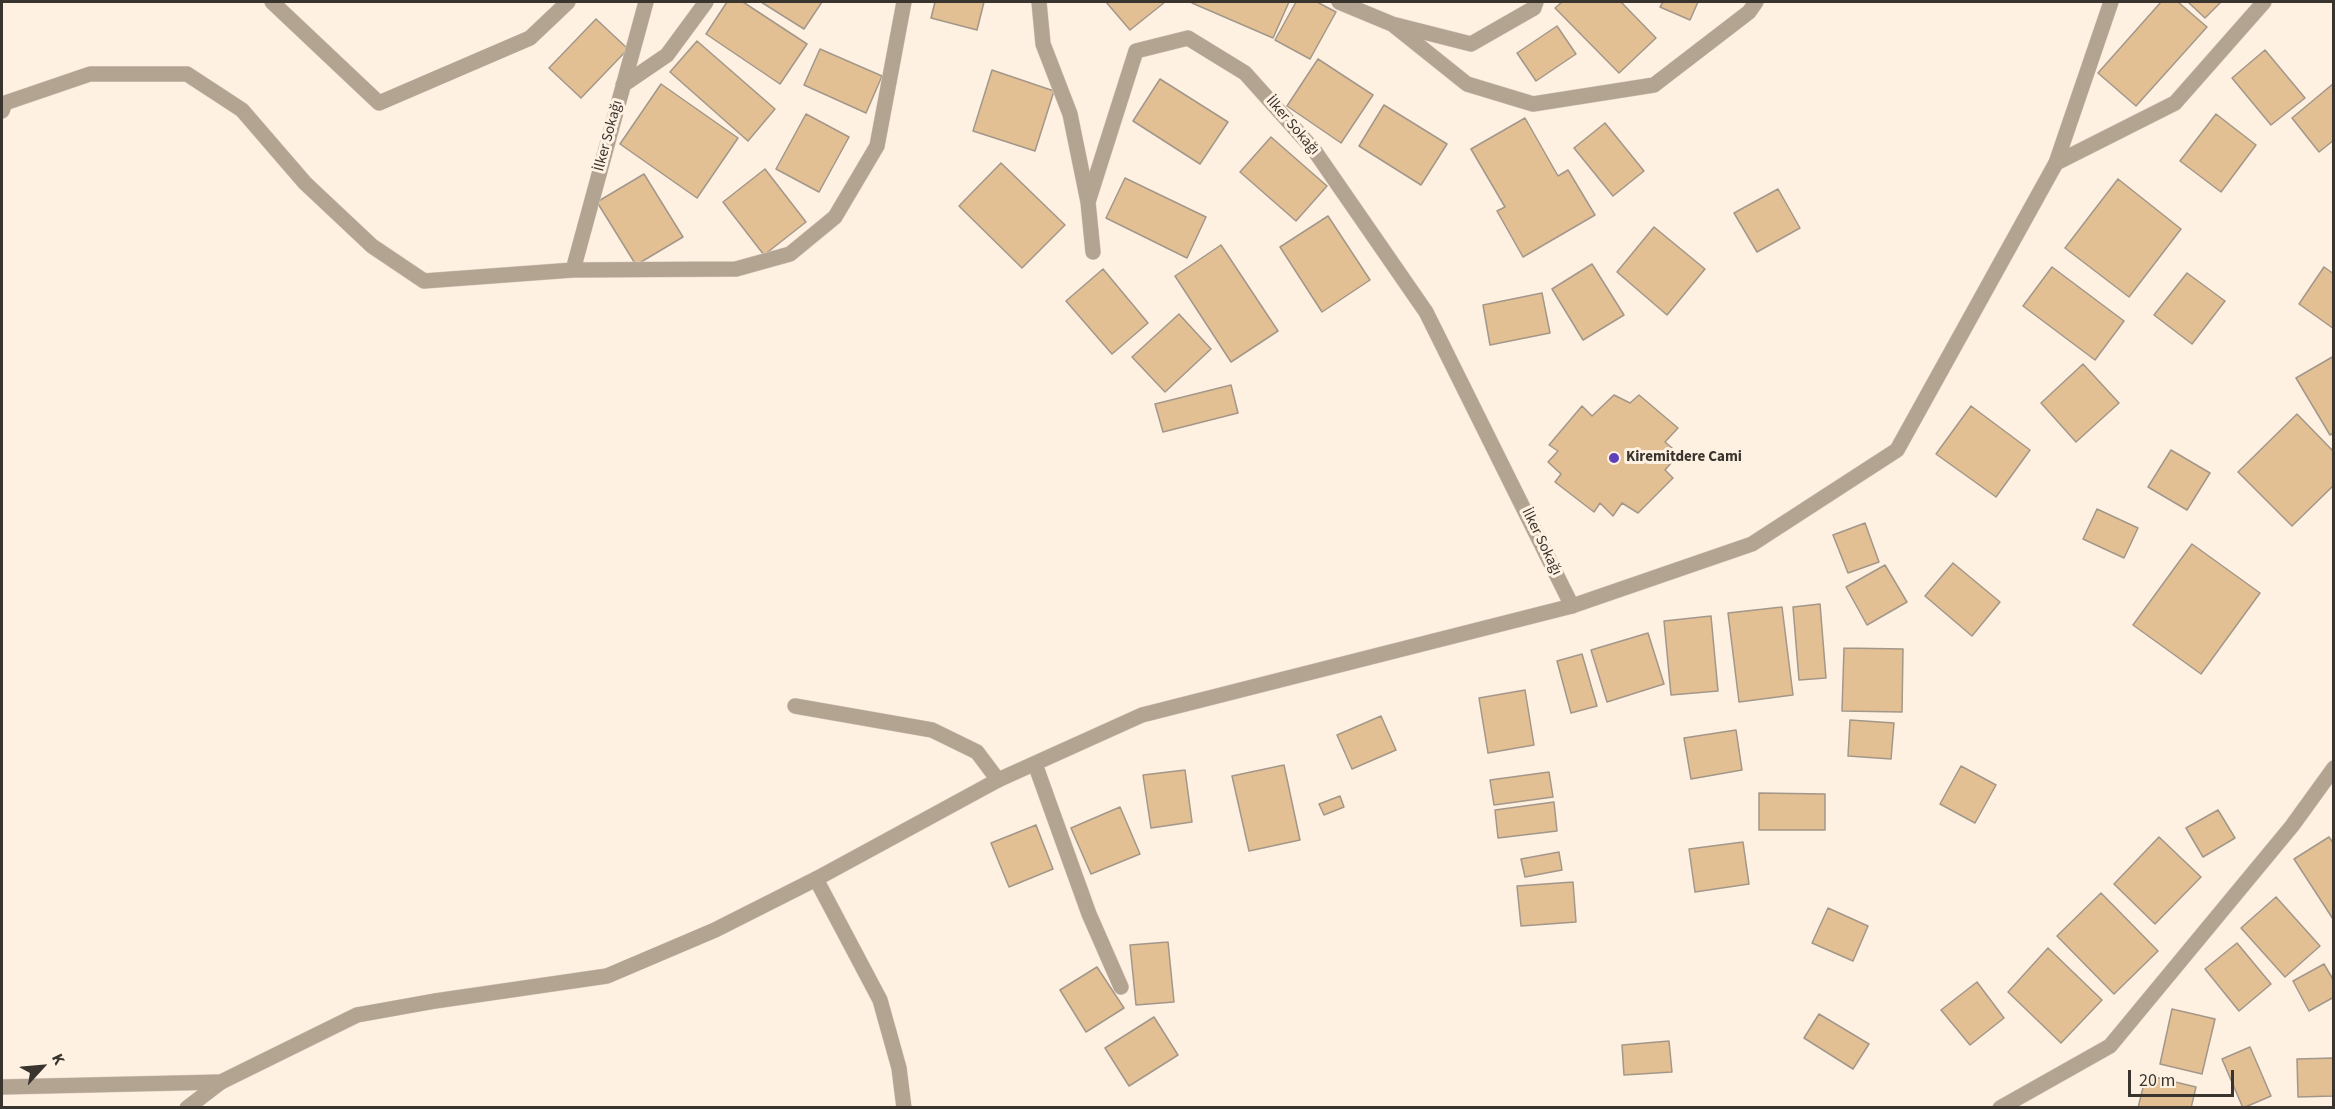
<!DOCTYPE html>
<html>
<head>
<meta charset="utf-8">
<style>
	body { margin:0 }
	#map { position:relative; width:2335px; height:1109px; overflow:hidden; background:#fef1e2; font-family:"Source Sans 3",sans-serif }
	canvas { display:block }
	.frame { position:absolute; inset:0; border:3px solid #39342e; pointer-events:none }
	.north { position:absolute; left:12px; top:1037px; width:60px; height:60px; -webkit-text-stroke:4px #fef1e2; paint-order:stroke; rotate:64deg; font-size:16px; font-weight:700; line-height:24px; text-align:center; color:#39342e }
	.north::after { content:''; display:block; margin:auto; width:21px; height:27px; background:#39342e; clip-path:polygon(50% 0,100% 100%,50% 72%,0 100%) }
	.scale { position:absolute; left:2128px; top:1070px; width:106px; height:27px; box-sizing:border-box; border:3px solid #39342e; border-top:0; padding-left:8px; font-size:18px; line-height:21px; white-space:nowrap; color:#39342e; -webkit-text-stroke:4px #fef1e2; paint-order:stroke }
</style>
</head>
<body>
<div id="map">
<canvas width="2335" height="1109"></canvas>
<div class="frame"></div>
<div class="north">K</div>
<div class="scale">20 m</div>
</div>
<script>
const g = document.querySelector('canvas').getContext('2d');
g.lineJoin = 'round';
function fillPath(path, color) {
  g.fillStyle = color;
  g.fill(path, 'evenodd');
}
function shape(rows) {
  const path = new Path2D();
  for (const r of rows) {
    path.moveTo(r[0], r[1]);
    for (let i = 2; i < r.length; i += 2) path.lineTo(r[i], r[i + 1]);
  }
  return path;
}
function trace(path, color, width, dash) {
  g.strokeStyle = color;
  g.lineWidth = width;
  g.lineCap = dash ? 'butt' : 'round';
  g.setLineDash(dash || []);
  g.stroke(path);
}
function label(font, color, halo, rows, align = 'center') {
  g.font = font + ' "Source Sans 3",sans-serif';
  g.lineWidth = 6;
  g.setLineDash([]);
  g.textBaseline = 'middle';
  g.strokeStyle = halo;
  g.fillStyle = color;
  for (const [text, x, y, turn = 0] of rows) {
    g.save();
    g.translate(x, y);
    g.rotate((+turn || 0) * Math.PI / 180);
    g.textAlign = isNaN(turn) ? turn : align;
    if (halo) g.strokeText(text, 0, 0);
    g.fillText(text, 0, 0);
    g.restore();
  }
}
const building = shape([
	[727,2,743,2,807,44,780,84,706,34,727,2],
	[761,2,822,2,804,29,761,2],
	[935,2,984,2,977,30,931,18,935,2],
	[1106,2,1165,2,1130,30,1106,2],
	[1192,2,1289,2,1273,38,1192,3,1192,2],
	[1296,2,1317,2,1336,12,1310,59,1275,40,1296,2],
	[1562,2,1621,2,1656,38,1619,73,1555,8,1562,2],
	[1663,2,1698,2,1690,20,1660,7,1663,2],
	[2161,2,2178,2,2207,27,2136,106,2098,73,2161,2],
	[2188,2,2221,2,2205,18,2188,2],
	[596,19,628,49,581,98,549,68,596,19],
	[1557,26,1576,54,1536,81,1517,53,1557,26],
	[697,41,775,109,748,141,670,72,697,41],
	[820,49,882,76,866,113,804,85,820,49],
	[2265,50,2305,98,2271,125,2232,78,2265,50],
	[1318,59,1373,95,1341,143,1287,106,1318,59],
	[992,70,1054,91,1035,151,973,131,992,70],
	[1160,79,1228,122,1200,164,1133,121,1160,79],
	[2334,83,2334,140,2319,152,2292,118,2334,83],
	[661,84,738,138,697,198,620,144,661,84],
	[1384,105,1447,144,1421,185,1359,146,1384,105],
	[806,114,849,137,819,192,776,169,806,114],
	[2216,114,2256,145,2221,192,2180,161,2216,114],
	[1525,118,1558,176,1568,170,1595,215,1523,257,1497,211,1505,207,1471,149,1525,118],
	[1605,123,1644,171,1613,196,1574,148,1605,123],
	[1271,137,1327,186,1296,221,1240,172,1271,137],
	[1001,163,1065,225,1022,268,959,206,1001,163],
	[765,169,806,222,764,255,723,202,765,169],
	[644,174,683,237,636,265,597,202,644,174],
	[1125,178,1206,217,1187,258,1106,218,1125,178],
	[2118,179,2181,229,2129,297,2065,248,2118,179],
	[1778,189,1800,228,1757,252,1734,213,1778,189],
	[1328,216,1370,280,1322,312,1280,247,1328,216],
	[1654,227,1705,269,1667,315,1617,272,1654,227],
	[1221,245,1278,331,1231,362,1175,276,1221,245],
	[1592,264,1624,315,1583,340,1552,289,1592,264],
	[2052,267,2124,321,2095,360,2023,306,2052,267],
	[2324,267,2334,274,2334,329,2299,304,2324,267],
	[1103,269,1148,323,1112,354,1066,301,1103,269],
	[2187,273,2225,301,2192,344,2154,315,2187,273],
	[1542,293,1550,333,1490,345,1483,305,1542,293],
	[1179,314,1211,349,1165,392,1132,357,1179,314],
	[2334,356,2334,433,2330,435,2296,378,2334,356],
	[2083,364,2119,403,2076,442,2041,403,2083,364],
	[1231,385,1238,413,1163,432,1155,404,1231,385],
	[1614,395,1630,403,1639,395,1678,428,1665,442,1679,454,1665,470,1673,478,1638,513,1622,503,1613,516,1600,503,1594,512,1555,482,1561,474,1548,462,1558,451,1549,445,1582,406,1592,416,1614,395],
	[1971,406,2030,450,1996,497,1936,454,1971,406],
	[2297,414,2334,452,2334,485,2292,526,2238,472,2297,414],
	[2171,450,2210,473,2187,510,2148,487,2171,450],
	[2097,509,2138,528,2124,558,2083,539,2097,509],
	[1865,523,1879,562,1848,573,1833,535,1865,523],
	[2192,544,2260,593,2201,674,2133,625,2192,544],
	[1953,563,2000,602,1972,636,1925,596,1953,563],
	[1885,565,1907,602,1867,625,1846,587,1885,565],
	[1820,604,1826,678,1799,680,1793,607,1820,604],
	[1782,607,1793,695,1739,702,1728,613,1782,607],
	[1711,616,1718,691,1671,695,1664,621,1711,616],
	[1648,633,1664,684,1607,702,1591,650,1648,633],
	[1844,648,1903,649,1902,712,1842,711,1844,648],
	[1582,654,1597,706,1571,713,1557,661,1582,654],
	[1525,690,1534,745,1488,753,1479,698,1525,690],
	[1381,716,1396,750,1352,769,1337,735,1381,716],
	[1850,720,1894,723,1891,759,1848,756,1850,720],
	[1736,730,1742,770,1691,779,1684,738,1736,730],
	[1284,765,1300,840,1249,851,1232,776,1284,765],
	[1961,766,1996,785,1975,823,1940,804,1961,766],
	[1185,770,1192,822,1151,828,1143,775,1185,770],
	[1549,772,1553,797,1494,805,1490,780,1549,772],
	[1759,793,1825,794,1825,830,1759,830,1759,793],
	[1340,796,1344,807,1324,815,1319,804,1340,796],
	[1554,802,1557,831,1498,838,1495,810,1554,802],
	[1120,807,1140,854,1091,874,1071,828,1120,807],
	[2218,810,2235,838,2203,857,2186,828,2218,810],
	[1036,825,1053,869,1009,887,991,843,1036,825],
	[2159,837,2201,877,2155,924,2114,884,2159,837],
	[2329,837,2334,844,2333,919,2294,859,2329,837],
	[1743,842,1749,884,1695,892,1689,849,1743,842],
	[1559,852,1562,870,1525,877,1521,859,1559,852],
	[1573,882,1576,922,1521,926,1517,886,1573,882],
	[2101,893,2158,951,2114,994,2057,936,2101,893],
	[2276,897,2320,946,2285,977,2241,928,2276,897],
	[1828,908,1868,926,1853,961,1812,943,1828,908],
	[1168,942,1174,1002,1136,1005,1130,945,1168,942],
	[2237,943,2271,984,2239,1011,2205,969,2237,943],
	[2048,948,2102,1000,2061,1043,2008,992,2048,948],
	[2324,964,2334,981,2334,997,2309,1011,2293,981,2324,964],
	[1097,967,1124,1008,1086,1032,1060,990,1097,967],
	[1977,982,2004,1018,1970,1045,1941,1010,1977,982],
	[2172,1009,2215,1019,2202,1074,2160,1064,2172,1009],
	[1819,1014,1869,1044,1853,1069,1804,1038,1819,1014],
	[1154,1017,1178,1055,1129,1086,1105,1048,1154,1017],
	[1669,1041,1672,1072,1624,1075,1622,1045,1669,1041],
	[2250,1047,2271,1096,2243,1108,2222,1059,2250,1047],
	[2334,1058,2334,1096,2298,1097,2297,1059,2334,1058],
	[2146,1075,2196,1087,2191,1108,2138,1108,2146,1075]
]);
fillPath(building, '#e3bf94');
trace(building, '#a3978a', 1.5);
const minor = shape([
	[272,2,379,103,530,38,568,2],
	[1039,2,1043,44,1070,114,1088,202,1136,51,1188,38,1245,73,1314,150,1426,312,1572,606],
	[1339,2,1392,24,1471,44,1534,8,1536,2],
	[1392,24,1467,84,1533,104,1654,85,1749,12,1756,2],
	[623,85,667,55,706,2],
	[2,111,5,103,90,74,187,74,242,110,305,183,372,246,424,281,573,270,736,269,790,254,835,217,877,146,904,2],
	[2056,163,2175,103,2264,2],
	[1088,202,1093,252],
	[573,270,646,2],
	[795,706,932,730,977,752,998,780],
	[1035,764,1089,914,1121,987],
	[816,879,880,1000,899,1068,904,1108],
	[2,1087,221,1082],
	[2000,1108,2110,1046,2292,826,2334,768]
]);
const tertiary = shape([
	[187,1108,221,1082,357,1015,435,1001,607,976,715,930,816,879,998,780,1142,715,1572,606,1752,544,1897,450,2056,163,2111,2]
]);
trace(minor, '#dbcfc2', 16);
trace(tertiary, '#dbcfc2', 16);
trace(minor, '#b3a391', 15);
trace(tertiary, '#b3a391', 15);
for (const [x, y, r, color] of [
	[1614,458,6,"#5f40b9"]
]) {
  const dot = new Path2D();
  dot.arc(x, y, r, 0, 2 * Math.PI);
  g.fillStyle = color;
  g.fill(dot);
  trace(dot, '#fef1e2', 2);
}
label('15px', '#39342e', '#fef1e2', [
	["İlker Sokağı",1292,126,49],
	["İlker Sokağı",609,136,-75],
	["İlker Sokağı",1541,542,64]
]);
label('bold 15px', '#39342e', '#fef1e2', [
	["Kiremitdere Cami",1626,458]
], 'left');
</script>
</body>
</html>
